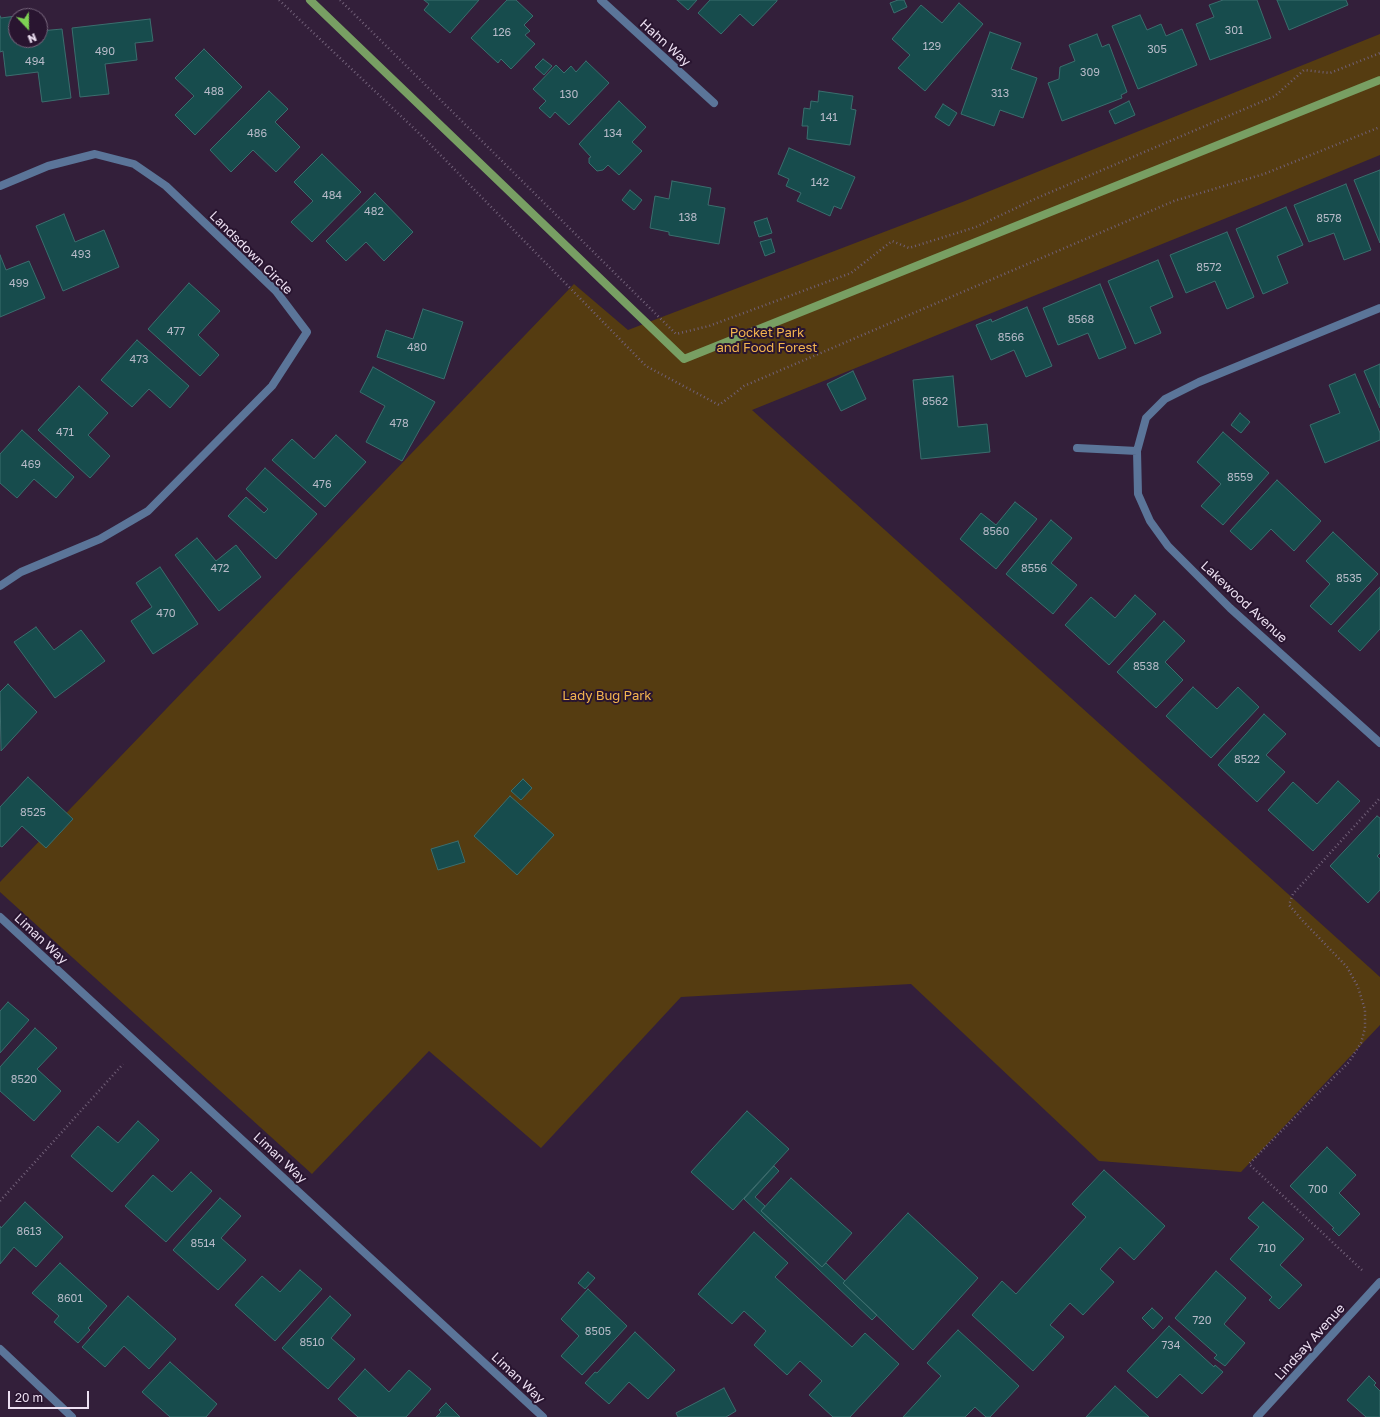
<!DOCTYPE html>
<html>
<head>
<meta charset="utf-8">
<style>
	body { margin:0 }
	#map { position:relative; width:1380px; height:1417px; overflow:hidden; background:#331f3a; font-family:"Golos Text",sans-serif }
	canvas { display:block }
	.north { position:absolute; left:8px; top:8px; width:40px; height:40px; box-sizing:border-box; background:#291530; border:1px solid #77667d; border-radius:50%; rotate:158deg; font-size:11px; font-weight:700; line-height:16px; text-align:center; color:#ecdff1 }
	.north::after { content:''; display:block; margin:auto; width:14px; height:18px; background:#7ed153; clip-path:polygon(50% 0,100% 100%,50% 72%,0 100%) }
	.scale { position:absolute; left:8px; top:1391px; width:81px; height:18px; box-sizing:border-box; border:2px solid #ecdff1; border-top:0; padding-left:5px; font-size:12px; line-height:14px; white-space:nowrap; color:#ecdff1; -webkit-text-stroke:3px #291530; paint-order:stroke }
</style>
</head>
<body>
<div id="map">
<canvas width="1380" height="1417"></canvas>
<div class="north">N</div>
<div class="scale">20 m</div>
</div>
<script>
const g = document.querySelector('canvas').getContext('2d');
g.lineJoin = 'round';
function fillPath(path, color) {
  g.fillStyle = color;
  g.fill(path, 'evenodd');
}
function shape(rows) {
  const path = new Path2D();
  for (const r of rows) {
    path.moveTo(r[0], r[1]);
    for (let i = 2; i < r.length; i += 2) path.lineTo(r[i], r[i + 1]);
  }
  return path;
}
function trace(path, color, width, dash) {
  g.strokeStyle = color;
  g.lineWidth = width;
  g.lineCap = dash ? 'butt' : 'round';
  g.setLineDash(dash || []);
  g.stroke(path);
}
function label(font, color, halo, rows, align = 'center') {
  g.font = font + ' "Golos Text",sans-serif';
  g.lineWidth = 4;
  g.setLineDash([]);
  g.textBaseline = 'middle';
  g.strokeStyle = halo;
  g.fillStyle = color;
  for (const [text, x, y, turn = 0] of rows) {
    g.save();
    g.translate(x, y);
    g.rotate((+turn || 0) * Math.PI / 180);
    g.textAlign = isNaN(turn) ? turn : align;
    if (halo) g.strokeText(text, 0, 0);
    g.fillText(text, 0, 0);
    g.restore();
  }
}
fillPath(shape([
	[1380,34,1380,155,1261,204,752,410,1380,977,1380,1025,1241,1172,1099,1161,911,984,681,997,541,1148,429,1051,312,1174,0,892,0,882,574,284,628,330,965,201]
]), '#553c11');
trace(shape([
	[310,0,684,359,1380,80]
]), '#789f63', 8);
const building = shape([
	[424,0,479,0,450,33,424,10,429,4,424,0],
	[507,0,516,0,533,16,524,25,530,31,525,35,535,44,511,69,501,59,498,63,471,38,507,0],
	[677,0,697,0,688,10,677,0],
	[710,0,777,0,777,1,753,26,740,14,721,34,698,13,710,0],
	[898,0,904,0,907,7,894,13,890,3,898,0],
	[1223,0,1257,0,1271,38,1210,60,1196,24,1214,17,1209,5,1223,0],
	[1277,0,1346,0,1348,5,1289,30,1277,0],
	[959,3,983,24,925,91,898,68,910,55,892,39,921,5,942,23,959,3],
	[1140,15,1147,30,1161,24,1166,36,1182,29,1197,65,1138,89,1112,26,1140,15],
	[0,16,1,18,16,16,16,40,40,40,40,31,62,29,71,98,42,102,38,72,6,76,3,51,0,52,0,16],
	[150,19,153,41,135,43,137,60,105,64,109,94,80,97,72,28,150,19],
	[990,32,1021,43,1011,69,1037,78,1023,118,1000,110,994,126,961,114,990,32],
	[1097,34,1102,47,1109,44,1127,92,1121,95,1122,98,1062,121,1048,83,1059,79,1060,67,1075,61,1069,45,1097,34],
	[204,49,242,87,195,135,175,115,194,96,175,78,204,49],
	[543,59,552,66,544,75,535,67,543,59],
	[586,61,609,83,569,125,555,112,550,118,539,108,546,101,533,89,556,65,564,73,571,66,576,72,586,61],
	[269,91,288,109,275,122,300,147,276,172,253,150,231,172,210,150,269,91],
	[819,91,853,96,851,109,856,110,850,145,807,139,808,126,802,126,804,108,810,109,811,101,818,102,819,91],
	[619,101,646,127,632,142,642,151,619,175,608,165,603,170,597,171,589,163,589,158,591,157,579,144,619,101],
	[1129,101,1135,115,1115,124,1109,111,1129,101],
	[943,104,957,113,949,126,935,117,943,104],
	[789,148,855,177,841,209,834,206,830,216,797,201,801,193,786,186,789,179,778,174,789,148],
	[322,154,361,192,312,242,291,222,313,201,294,182,322,154],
	[1380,170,1380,243,1354,180,1380,170],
	[672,181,711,188,708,205,725,208,719,244,669,235,669,232,650,228,655,196,669,199,672,181],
	[1346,184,1371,250,1344,260,1334,233,1309,242,1294,205,1346,184],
	[630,190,642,200,634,210,622,200,630,190],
	[375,193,413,232,384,261,366,242,346,261,326,241,375,193],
	[1286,207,1303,245,1277,256,1288,283,1263,294,1236,229,1286,207],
	[64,214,75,242,104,230,119,267,63,291,36,226,64,214],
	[767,218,772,233,759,237,754,222,767,218],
	[1227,232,1254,297,1227,309,1215,281,1186,293,1170,255,1227,232],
	[771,239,775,252,765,256,760,242,771,239],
	[0,255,6,270,29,261,45,298,0,317,0,255],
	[1158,260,1173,297,1150,307,1161,333,1135,344,1108,281,1158,260],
	[189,283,220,311,198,335,219,355,200,376,148,329,189,283],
	[1100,284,1126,348,1099,359,1088,333,1058,345,1043,308,1100,284],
	[1027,307,1052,366,1026,377,1014,350,991,360,976,325,991,319,992,322,1027,307],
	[423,309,463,322,444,379,377,357,386,330,413,339,423,309],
	[137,340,189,386,170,408,149,389,132,407,101,380,137,340],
	[1380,364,1380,408,1364,371,1380,364],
	[373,367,435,402,402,461,366,442,385,406,360,392,373,367],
	[853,371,866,399,841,411,827,384,853,371],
	[1355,374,1380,433,1380,440,1325,463,1310,425,1340,413,1329,385,1355,374],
	[953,376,958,427,987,424,990,452,921,459,913,380,953,376],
	[79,386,108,413,88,435,110,456,90,478,38,430,79,386],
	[1240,413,1250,422,1241,433,1231,425,1240,413],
	[22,430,74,477,56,498,34,479,17,498,0,483,0,454,22,430],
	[1223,432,1269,473,1223,525,1201,506,1221,484,1197,462,1223,432],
	[336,435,366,462,325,507,272,460,292,439,314,459,336,435],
	[265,468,317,514,276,559,228,516,246,497,264,513,268,509,246,489,265,468],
	[1277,480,1321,521,1294,551,1271,529,1251,550,1230,531,1277,480],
	[1015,502,1037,519,996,569,960,539,981,513,996,525,1015,502],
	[1051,520,1072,538,1051,563,1077,585,1053,614,1006,574,1051,520],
	[1333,532,1378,574,1331,625,1310,606,1330,584,1306,561,1333,532],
	[197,538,216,561,236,545,261,577,219,611,175,555,197,538],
	[160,567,198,624,153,654,131,621,152,607,136,583,160,567],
	[1380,587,1380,629,1360,651,1338,631,1380,587],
	[1135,595,1156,614,1109,665,1065,625,1091,597,1115,618,1135,595],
	[1164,621,1185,641,1165,662,1183,680,1156,708,1117,672,1164,621],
	[36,627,54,650,81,630,105,661,55,698,14,642,36,627],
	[8,684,37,712,1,751,0,692,8,684],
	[1193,687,1217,709,1238,687,1259,707,1211,758,1166,716,1193,687],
	[1264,714,1286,734,1266,755,1285,772,1257,802,1218,765,1264,714],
	[28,777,73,819,46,848,22,826,2,847,0,846,0,807,28,777],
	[523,779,532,788,521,800,511,791,523,779],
	[1338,781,1360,801,1313,851,1268,810,1293,782,1317,804,1338,781],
	[510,796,554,835,517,875,474,836,510,796],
	[1377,816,1380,818,1380,853,1377,856,1380,859,1380,890,1368,903,1330,866,1377,816],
	[458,841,465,862,438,870,431,849,458,841],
	[8,1002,29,1020,0,1053,0,1011,8,1002],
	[35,1028,57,1048,37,1069,61,1091,34,1121,0,1091,0,1067,35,1028],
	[747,1111,789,1149,733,1210,691,1172,747,1111],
	[138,1121,159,1140,112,1192,71,1156,98,1126,118,1143,138,1121],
	[1327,1147,1356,1175,1339,1193,1360,1214,1339,1236,1332,1229,1334,1228,1290,1186,1327,1147],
	[774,1166,779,1171,755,1197,765,1206,761,1211,822,1267,826,1263,845,1281,843,1283,877,1315,872,1320,744,1199,774,1166],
	[1104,1170,1165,1226,1134,1260,1120,1247,1100,1269,1114,1282,1083,1315,1070,1303,1050,1325,1064,1337,1033,1371,972,1315,1002,1281,1016,1294,1086,1217,1072,1204,1104,1170],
	[191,1172,212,1191,166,1242,125,1206,153,1175,172,1192,191,1172],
	[791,1178,852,1233,822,1267,761,1211,791,1178],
	[220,1198,241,1216,221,1238,246,1260,218,1290,173,1250,220,1198],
	[25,1202,63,1237,36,1267,14,1247,0,1264,0,1226,1,1228,25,1202],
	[1263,1202,1304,1239,1280,1265,1302,1285,1279,1309,1269,1300,1272,1297,1230,1259,1259,1227,1248,1218,1263,1202],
	[908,1213,978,1278,913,1350,843,1283,908,1213],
	[754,1232,788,1263,775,1277,852,1347,865,1333,899,1364,850,1417,833,1417,809,1395,822,1381,800,1361,787,1375,754,1345,766,1331,744,1311,732,1324,698,1294,754,1232],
	[60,1263,107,1306,88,1328,90,1330,78,1343,54,1322,59,1316,32,1293,60,1263],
	[300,1270,322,1289,275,1341,235,1305,262,1276,280,1292,300,1270],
	[1216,1271,1246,1298,1224,1324,1245,1343,1225,1366,1214,1358,1217,1355,1175,1318,1216,1271],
	[588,1272,595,1278,585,1289,578,1283,588,1272],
	[588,1289,627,1326,582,1375,561,1356,579,1336,561,1319,588,1289],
	[128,1296,176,1339,149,1369,124,1346,105,1367,82,1347,128,1296],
	[330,1296,351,1315,331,1338,355,1359,328,1389,282,1348,330,1296],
	[1152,1308,1163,1318,1153,1329,1142,1318,1152,1308],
	[1169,1326,1214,1367,1215,1365,1223,1372,1202,1394,1180,1374,1157,1398,1127,1371,1169,1326],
	[958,1330,1019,1386,990,1417,986,1417,975,1407,965,1417,903,1417,941,1376,927,1363,958,1330],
	[635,1332,675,1370,648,1399,629,1382,609,1404,585,1383,595,1372,597,1373,635,1332],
	[170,1362,217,1404,206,1417,170,1417,142,1392,170,1362],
	[365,1369,389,1392,409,1370,431,1389,406,1417,358,1417,338,1399,365,1369],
	[1369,1376,1376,1383,1374,1385,1380,1391,1380,1417,1366,1417,1347,1400,1369,1376],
	[1115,1386,1149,1417,1086,1417,1115,1386],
	[724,1388,736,1411,726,1417,678,1417,676,1413,724,1388],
	[446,1403,460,1417,436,1417,441,1412,439,1410,446,1403]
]);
fillPath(building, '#174c4d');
trace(building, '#3b6e6e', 1);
trace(shape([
	[279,0,423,137,646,366,719,405,734,394,744,386,1174,201,1264,174,1380,127],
	[340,0,676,334,709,326,851,273,892,241,909,248,976,227,1037,198,1275,96,1304,70,1330,73,1380,53],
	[0,1201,123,1064],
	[1362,1270,1249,1164,1349,1062,1361,1043,1365,1028,1365,1010,1358,987,1347,967,1303,921,1289,905,1293,894,1380,798]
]), '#726179', 2.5, [1, 3]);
trace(shape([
	[601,0,714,103],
	[0,186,48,166,95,154,134,164,166,186,276,291,307,332,272,386,148,511,100,539,21,572,0,586],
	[1380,308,1199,382,1165,399,1146,418,1137,451,1138,494,1150,521,1168,546,1230,608,1380,743],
	[1077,448,1137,451],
	[0,917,543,1417],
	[0,1349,72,1417],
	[1257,1417,1380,1282]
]), '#5b7599', 8);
label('11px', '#b7bac8', null, [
	["301",1234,31],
	["126",502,33],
	["129",932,47],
	["305",1157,50],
	["490",105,52],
	["494",35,62],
	["309",1090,73],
	["488",214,92],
	["313",1000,94],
	["130",569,95],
	["141",829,118],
	["486",257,134],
	["134",613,134],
	["142",820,183],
	["484",332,196],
	["482",374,212],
	["138",688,218],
	["8578",1329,219],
	["493",81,255],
	["8572",1209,268],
	["499",19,284],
	["8568",1081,320],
	["477",176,332],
	["8566",1011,338],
	["480",417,348],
	["473",139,360],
	["8562",935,402],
	["478",399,424],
	["471",65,433],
	["469",31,465],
	["8559",1240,478],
	["476",322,485],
	["8560",996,532],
	["472",220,569],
	["8556",1034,569],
	["8535",1349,579],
	["470",166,614],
	["8538",1146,667],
	["8522",1247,760],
	["8525",33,813],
	["8520",24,1080],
	["700",1318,1190],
	["8613",29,1232],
	["8514",203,1244],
	["710",1267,1249],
	["8601",70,1299],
	["720",1202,1321],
	["8505",598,1332],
	["8510",312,1343],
	["734",1171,1346]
]);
label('13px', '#ecdff1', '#291530', [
	["Hahn Way",665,43,42],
	["Landsdown Circle",251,253,45],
	["Lakewood Avenue",1244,602,43],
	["Liman Way",41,939,43],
	["Liman Way",280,1158,43],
	["Lindsay Avenue",1310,1342,-48],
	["Liman Way",518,1378,43]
]);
label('13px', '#f3b44f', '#291530', [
	["Pocket Park",767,333],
	["and Food Forest",767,348],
	["Lady Bug Park",607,696]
]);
</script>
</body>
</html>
